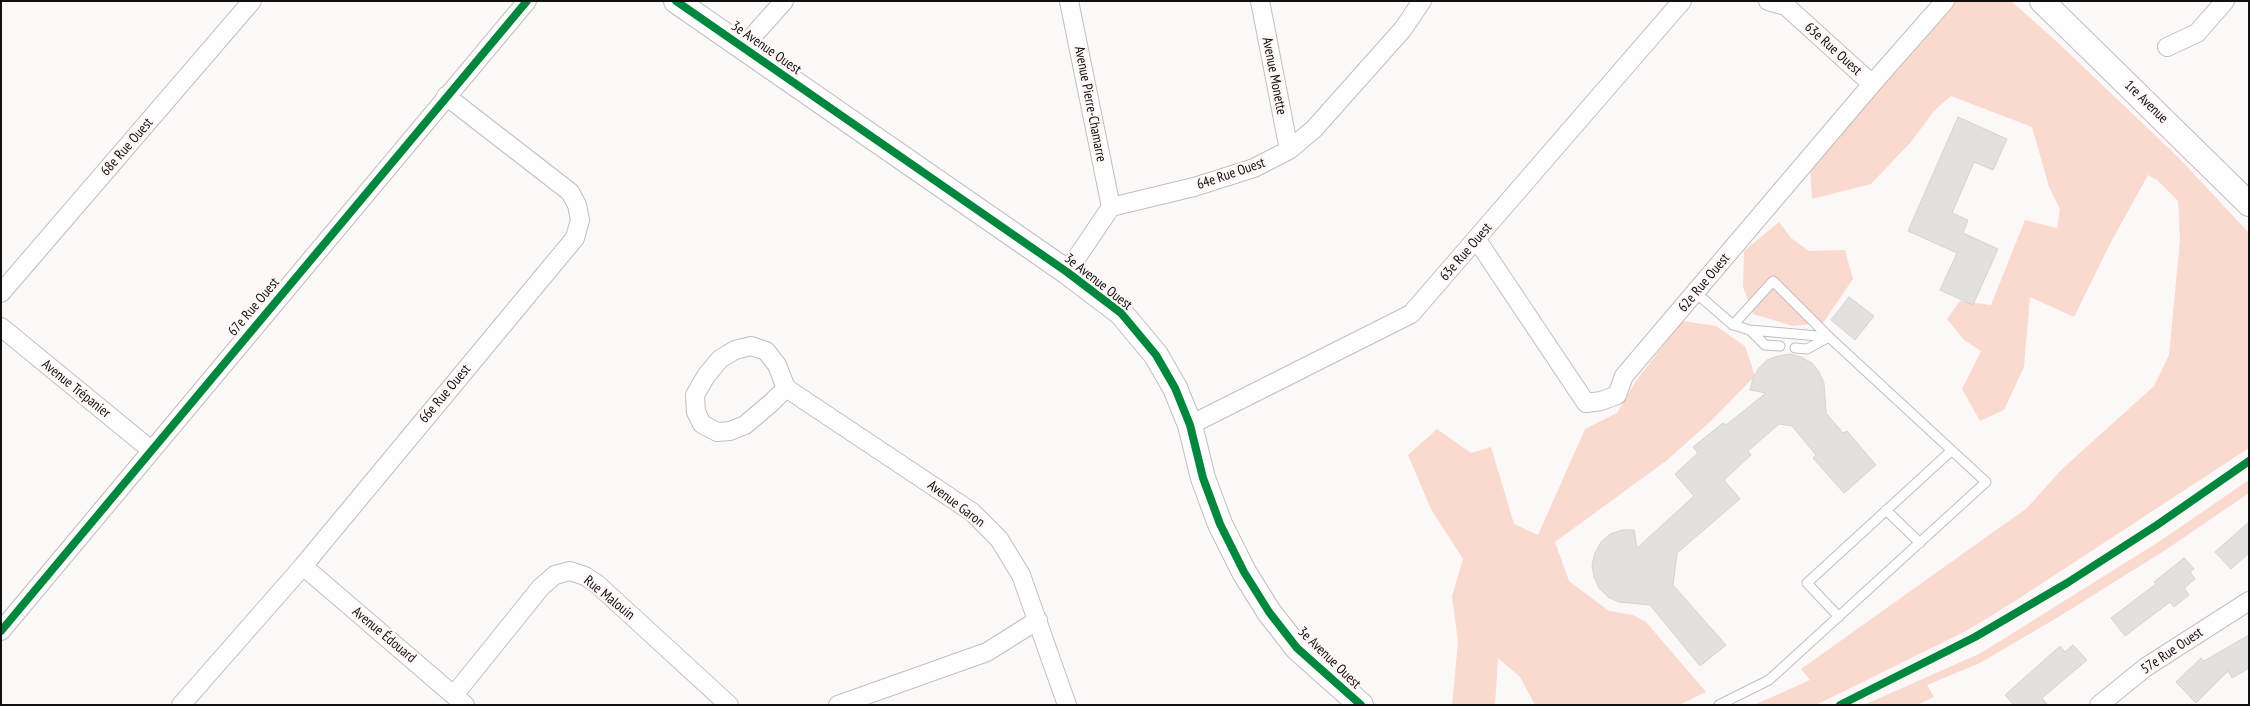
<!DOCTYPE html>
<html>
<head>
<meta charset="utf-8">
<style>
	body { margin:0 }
	#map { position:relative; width:2250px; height:706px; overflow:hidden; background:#fcf8f8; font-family:"PT Sans Narrow",sans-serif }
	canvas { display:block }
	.frame { position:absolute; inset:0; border:2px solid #120f0e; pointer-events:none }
</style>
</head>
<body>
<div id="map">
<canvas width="2250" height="706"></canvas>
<div class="frame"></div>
</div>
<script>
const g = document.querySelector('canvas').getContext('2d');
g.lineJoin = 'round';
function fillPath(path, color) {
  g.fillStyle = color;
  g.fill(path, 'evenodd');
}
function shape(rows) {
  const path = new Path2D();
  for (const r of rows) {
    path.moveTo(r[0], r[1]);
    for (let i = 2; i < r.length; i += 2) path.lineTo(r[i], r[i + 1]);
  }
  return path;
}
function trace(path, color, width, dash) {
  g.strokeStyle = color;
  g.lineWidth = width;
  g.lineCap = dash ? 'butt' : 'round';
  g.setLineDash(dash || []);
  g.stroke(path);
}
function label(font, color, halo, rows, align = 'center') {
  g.font = font + ' "PT Sans Narrow",sans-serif';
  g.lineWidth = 4.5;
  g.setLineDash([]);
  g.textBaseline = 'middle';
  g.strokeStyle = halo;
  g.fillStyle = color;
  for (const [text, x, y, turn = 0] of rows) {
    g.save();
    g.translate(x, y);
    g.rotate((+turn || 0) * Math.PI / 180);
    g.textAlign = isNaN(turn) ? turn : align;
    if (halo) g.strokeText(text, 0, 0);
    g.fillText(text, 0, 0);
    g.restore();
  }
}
fillPath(shape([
	[1942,1,2011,1,2055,40,2179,158,2249,233,2249,448,2012,603,1966,631,1816,705,1754,705,1810,680,1801,669,2027,508,2061,470,2154,386,2169,355,2180,240,2178,201,2157,180,2148,175,2111,242,2074,317,2030,297,2024,367,2004,410,1980,421,1962,389,1981,351,1964,340,1947,319,1960,301,1991,305,2025,220,2057,228,2060,209,2049,187,2032,127,1951,96,1934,111,1911,142,1871,184,1812,199,1810,167],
	[1779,222,1791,238,1809,251,1845,250,1853,279,1823,323,1793,326,1753,314,1743,287,1744,251],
	[1682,321,1716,326,1745,346,1755,376,1711,421,1666,461,1555,542,1569,581,1609,611,1633,615,1646,622,1706,692,1679,705,1535,705,1520,677,1498,658,1495,705,1452,705,1458,642,1452,596,1463,559,1431,509,1408,455,1437,429,1471,453,1491,447,1514,524,1538,535,1585,429,1617,413,1636,381],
	[2249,480,2249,493,2167,549,2060,616,1980,663,1927,685,1934,697,1917,705,1864,705,1981,653,2160,541]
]), '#fad9ce');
const building = shape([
	[1958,117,2007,139,1993,170,1974,162,1952,213,1968,220,1963,233,1998,249,1973,305,1940,290,1957,253,1908,231,1958,117],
	[1849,297,1874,316,1855,340,1831,320,1849,297],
	[1790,354,1801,357,1812,363,1819,372,1824,383,1826,413,1843,433,1847,431,1876,465,1844,493,1813,458,1816,455,1792,426,1779,424,1748,451,1751,455,1724,480,1740,499,1677,553,1673,585,1726,645,1700,666,1650,605,1619,602,1608,597,1599,588,1594,577,1592,565,1595,553,1601,542,1610,534,1622,530,1634,530,1637,548,1694,496,1675,474,1698,453,1693,447,1723,423,1726,425,1766,393,1750,390,1753,378,1759,368,1767,360,1778,356,1790,354],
	[2249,522,2249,553,2231,569,2215,552,2249,522],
	[2184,558,2194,569,2190,572,2195,579,2184,588,2189,595,2174,607,2170,602,2125,636,2111,618,2156,584,2154,582,2184,558],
	[2249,635,2249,668,2232,678,2228,671,2196,703,2176,682,2201,658,2204,661,2249,635],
	[2073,645,2087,660,2042,698,2048,705,2014,705,2005,695,2060,646,2065,652,2073,645]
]);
fillPath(building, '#e4e0df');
trace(building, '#d6d2d2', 1);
const lane = shape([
	[1695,292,1733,325,1750,330,1829,337,1986,482,1769,680,1719,705],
	[1733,325,1773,281,1829,337,1807,349,1795,348],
	[1750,330,1765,345,1780,346],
	[1886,510,1920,543],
	[1839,617,1807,583,1951,451]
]);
const street = shape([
	[1069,1,1111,207],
	[1260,1,1289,150],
	[1768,1,1786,6,1872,84],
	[743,47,784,1],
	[2167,47,2197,33,2225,1],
	[1477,240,1586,403,1601,401,1617,395,1624,376,1872,84,1945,1],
	[1067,272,1111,207,1194,187,1254,168,1289,150,1314,129,1403,29,1422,1],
	[1,293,252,1],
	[1,327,151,450],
	[786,388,771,403,745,425,730,431,717,432,702,424,696,412,695,395,706,376,720,359,735,350,751,346,766,351,777,365,786,388,972,512,999,539,1021,575,1067,705],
	[1190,425,1411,314,1682,1],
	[303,566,465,705],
	[1,631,527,1],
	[454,695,541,587,555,575,570,571,585,576,597,584,729,705],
	[181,705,303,566,575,238,580,220,577,205,570,192,446,96],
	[838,705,987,652,1038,620],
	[2099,705,2146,667,2249,601]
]);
const secondary = shape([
	[676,1,1067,272,1121,313,1156,355,1175,388,1190,425,1203,478,1220,524,1244,572,1269,612,1297,648,1361,705],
	[2042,1,2249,204]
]);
trace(lane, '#c2bfbe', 11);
trace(street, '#c2bfbe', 20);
trace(secondary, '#c2bfbe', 26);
trace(lane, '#fffefe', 9);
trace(street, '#fffefe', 18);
trace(secondary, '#fffefe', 24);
trace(shape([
	[676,1,1067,272,1121,313,1156,355,1175,388,1190,425,1203,478,1220,524,1244,572,1269,612,1297,648,1361,705],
	[1,631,527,1],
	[1840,705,1975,637,2067,583,2157,525,2249,461]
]), '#00873e', 8);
label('14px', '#120f0e', '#fef7f6', [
	["3e Avenue Ouest",766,48,35],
	["63e Rue Ouest",1833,49,42],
	["Avenue Monette",1274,76,79],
	["1re Avenue",2146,102,44],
	["Avenue Pierre-Chamarre",1090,104,79],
	["68e Rue Ouest",127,147,-49],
	["64e Rue Ouest",1231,174,-19],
	["63e Rue Ouest",1466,252,-49],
	["3e Avenue Ouest",1098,282,38],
	["62e Rue Ouest",1704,283,-50],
	["67e Rue Ouest",254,307,-50],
	["Avenue Trépanier",76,389,39],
	["66e Rue Ouest",445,394,-50],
	["Avenue Garon",956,504,37],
	["Rue Malouin",609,598,39],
	["Avenue Édouard",384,635,40],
	["57e Rue Ouest",2172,651,-34],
	["3e Avenue Ouest",1329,658,44]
]);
</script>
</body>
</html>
